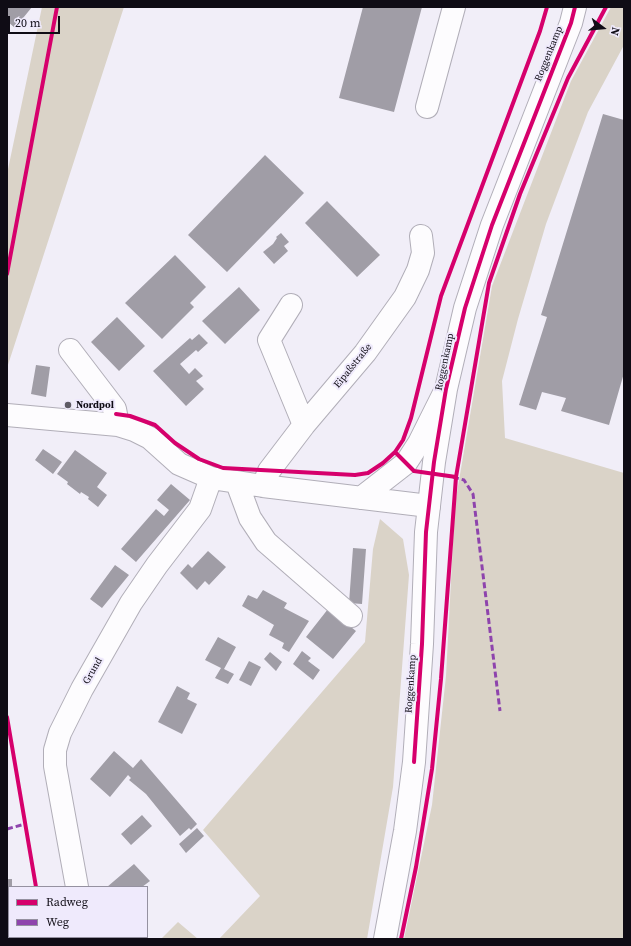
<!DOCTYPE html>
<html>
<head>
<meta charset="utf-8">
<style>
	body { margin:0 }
	#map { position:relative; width:631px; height:946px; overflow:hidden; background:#f1eef8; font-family:"Source Serif 4",serif }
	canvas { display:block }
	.frame { position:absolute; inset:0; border:8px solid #0f0c15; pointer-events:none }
	.legend { position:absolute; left:8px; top:886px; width:140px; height:52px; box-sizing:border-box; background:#efeafc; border:1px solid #9591a0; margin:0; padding:5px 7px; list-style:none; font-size:12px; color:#0f0c15 }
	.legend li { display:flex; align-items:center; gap:8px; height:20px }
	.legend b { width:20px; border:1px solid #9591a0 }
	.north { position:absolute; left:583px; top:8px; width:40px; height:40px; -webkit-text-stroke:3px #efeafc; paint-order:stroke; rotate:106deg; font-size:11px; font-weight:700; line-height:16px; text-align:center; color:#0f0c15 }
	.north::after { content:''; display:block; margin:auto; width:14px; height:18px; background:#0f0c15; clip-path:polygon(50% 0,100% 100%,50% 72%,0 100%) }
	.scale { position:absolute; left:8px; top:16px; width:52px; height:18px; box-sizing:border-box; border:2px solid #0f0c15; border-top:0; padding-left:5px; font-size:12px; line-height:14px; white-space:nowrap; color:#0f0c15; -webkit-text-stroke:3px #efeafc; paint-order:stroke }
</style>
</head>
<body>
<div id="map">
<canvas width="631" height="946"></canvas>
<div class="frame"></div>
<ul class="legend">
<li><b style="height:5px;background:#d6006c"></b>Radweg</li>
<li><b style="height:5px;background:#8e44ad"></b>Weg</li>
</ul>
<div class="north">N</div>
<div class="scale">20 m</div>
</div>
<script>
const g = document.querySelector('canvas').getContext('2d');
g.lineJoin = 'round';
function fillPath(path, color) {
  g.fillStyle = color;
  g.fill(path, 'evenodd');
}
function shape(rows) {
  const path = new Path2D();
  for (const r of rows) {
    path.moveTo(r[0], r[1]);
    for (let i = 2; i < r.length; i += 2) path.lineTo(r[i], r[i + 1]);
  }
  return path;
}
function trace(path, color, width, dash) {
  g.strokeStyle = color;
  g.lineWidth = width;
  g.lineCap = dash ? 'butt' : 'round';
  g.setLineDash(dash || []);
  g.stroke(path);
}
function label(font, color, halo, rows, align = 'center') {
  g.font = font + ' "Source Serif 4",serif';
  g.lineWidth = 4;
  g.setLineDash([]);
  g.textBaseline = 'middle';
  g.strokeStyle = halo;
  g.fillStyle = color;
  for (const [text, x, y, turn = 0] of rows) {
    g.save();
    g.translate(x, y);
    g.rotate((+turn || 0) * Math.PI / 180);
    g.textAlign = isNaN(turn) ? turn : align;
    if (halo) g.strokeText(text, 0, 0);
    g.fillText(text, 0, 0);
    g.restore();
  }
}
fillPath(shape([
	[42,7,124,7,7,368,7,174],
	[611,7,624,7,624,45,588,112,546,224,518,319,502,381,505,438,624,473,624,939,404,939,432,805,446,676,455,504,492,286,571,81],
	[380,519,403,539,409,575,393,787,367,939,219,939,260,896,203,830,365,642,373,549],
	[178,922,198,939,161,939]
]), '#dad3c8');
fillPath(shape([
	[7,7,32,7,15,28,7,21],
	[363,7,422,7,394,112,339,98],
	[603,114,624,120,624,373,609,425,561,411,566,398,542,392,536,410,519,405,547,317,541,315],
	[265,155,304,193,227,272,188,235],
	[327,201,380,255,357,277,305,223],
	[281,233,289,242,284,246,288,251,274,264,263,252,273,244,277,238,276,237],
	[175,255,206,287,190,303,194,307,162,339,125,303],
	[239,287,260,310,225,344,202,321],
	[117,317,145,346,119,371,91,342],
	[199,334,208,343,198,352,196,350,180,364,189,374,195,368,203,376,196,381,204,389,186,406,153,371,190,338,192,340],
	[36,365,50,367,46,397,31,394],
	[43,449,62,462,53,474,35,460],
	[75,450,107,473,97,487,107,495,98,507,88,499,89,497,81,492,80,494,67,484,68,482,57,474],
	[171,484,190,500,136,562,121,549,156,509,164,516,169,510,157,500],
	[353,548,366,549,362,604,349,603],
	[208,551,226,567,209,585,205,581,197,590,180,573,188,564,192,568],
	[115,565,129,575,102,608,90,599],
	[263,590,287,603,284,608,309,621,289,652,282,648,284,643,269,635,274,625,242,606,248,595,257,599],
	[328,609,356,631,333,659,306,637],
	[218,637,236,647,224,669,234,674,228,684,215,678,221,668,205,660],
	[302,651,311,658,308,661,320,670,313,680,293,664],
	[270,652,282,662,276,671,264,659],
	[249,661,261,667,251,686,239,680],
	[177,686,190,693,187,699,197,704,182,734,158,722],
	[114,751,133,768,141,759,197,824,191,830,189,828,180,836,146,794,129,780,131,778,128,775,110,797,90,779],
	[142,815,152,826,131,845,121,834],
	[197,828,204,836,186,853,179,844],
	[134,864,150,881,142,887,107,887],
	[7,879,12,879,12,887,9,887,9,894,7,894],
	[7,932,9,932,9,937,27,937,27,939,7,939]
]), '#a09da6');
const minor = shape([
	[427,107,454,7],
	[291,305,269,340,304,425],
	[70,350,115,409,118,425],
	[7,415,118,425,134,430,150,438,179,464,211,478,263,486,429,506],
	[237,483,250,518,266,542,351,616],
	[263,486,269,471,304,425,365,353,405,297,418,270,423,253,421,236],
	[361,498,406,463,419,443,443,395],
	[77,887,55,766,55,750,60,733,82,689,131,603,157,565,200,509,211,478],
	[86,937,87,939]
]);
const major = shape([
	[385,939,405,831,414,762,422,644,426,532,434,462,446,389,465,308,492,225,571,23,575,7]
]);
trace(minor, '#b1aeb8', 24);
trace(major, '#b1aeb8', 24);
trace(minor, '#fdfcfe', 22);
trace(major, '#fdfcfe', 22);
trace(shape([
	[453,477,464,480,473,494,500,711],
	[7,829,25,824],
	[44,937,45,939]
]), '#8e44ad', 3, [6, 3]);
trace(shape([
	[7,274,57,7],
	[116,414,130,416,155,425,175,443,199,459,223,468,355,475,368,473,383,463,395,452,403,440,411,418,441,296,540,31,547,7],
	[395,452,414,471,456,477],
	[7,717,36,887],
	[414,762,422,644,426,532,434,462,446,389,465,308,492,225,571,23,575,7],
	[401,939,416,867,432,769,441,679,456,477,489,283,520,194,568,78,606,7]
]), '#d6006c', 4);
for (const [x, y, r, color] of [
	[68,405,4,"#5e5b64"]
]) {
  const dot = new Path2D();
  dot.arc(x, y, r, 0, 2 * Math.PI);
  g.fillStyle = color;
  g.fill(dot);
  trace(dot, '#efeafc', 1.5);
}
label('10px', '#0f0c15', '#efeafc', [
	["Roggenkamp",549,54,-68],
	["Roggenkamp",445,362,-78],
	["Eipaßstraße",353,366,-51],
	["Grund",93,671,-60],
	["Roggenkamp",411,684,-86]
]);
label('bold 10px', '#0f0c15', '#efeafc', [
	["Nordpol",76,405]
], 'left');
</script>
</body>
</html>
